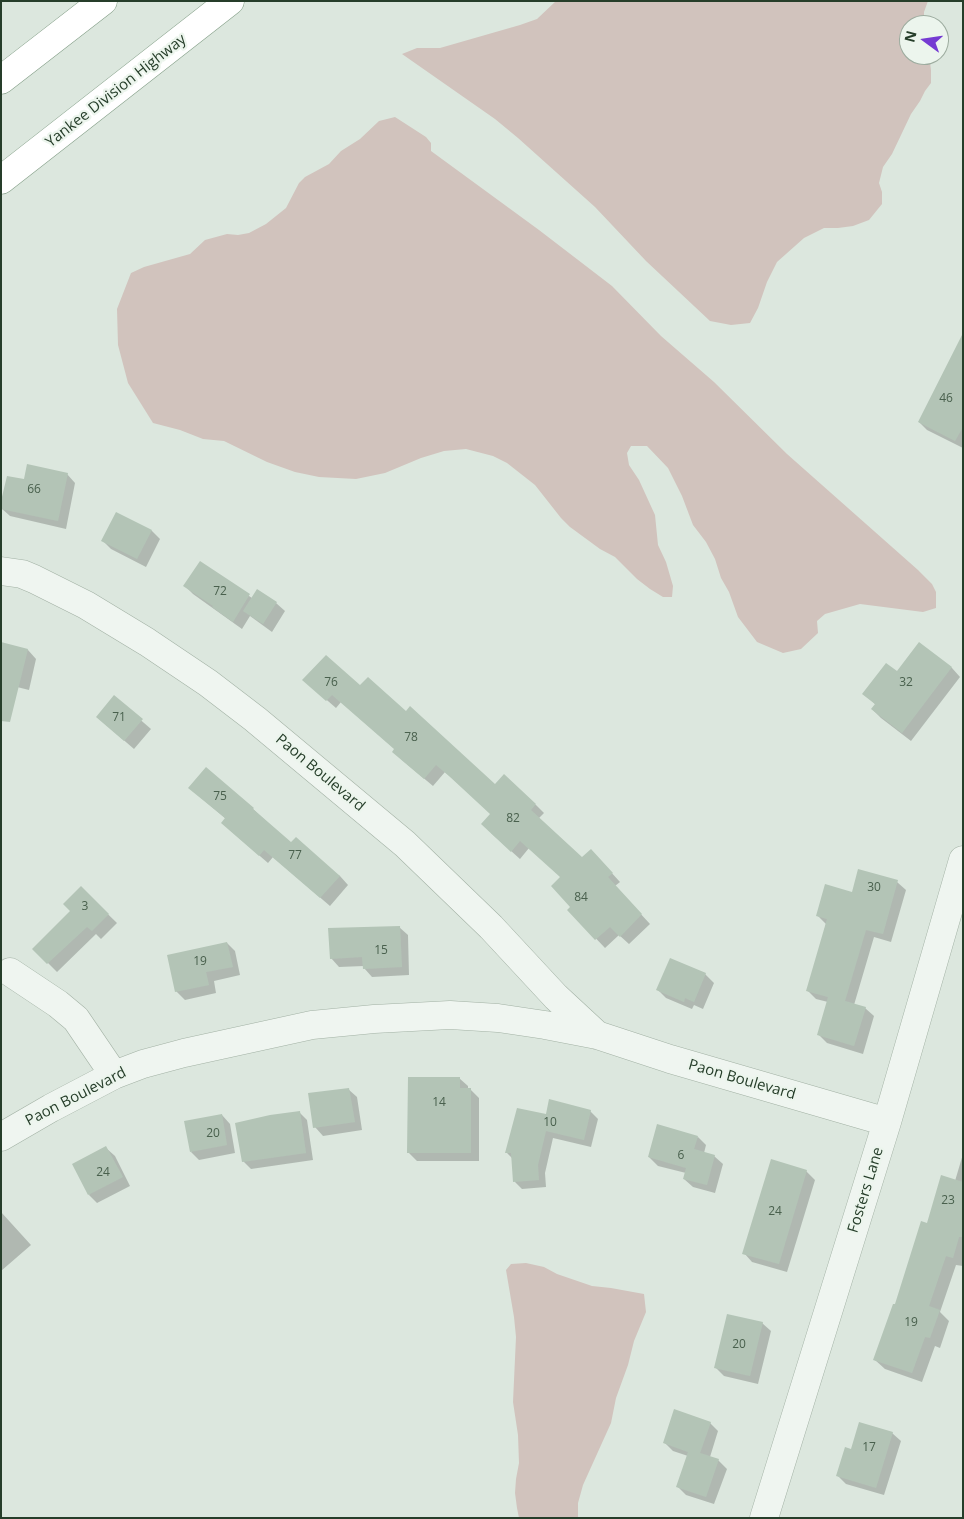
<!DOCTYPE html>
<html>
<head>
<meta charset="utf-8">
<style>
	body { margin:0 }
	#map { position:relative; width:964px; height:1519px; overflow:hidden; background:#dce7de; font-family:"Open Sans",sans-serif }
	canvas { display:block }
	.frame { position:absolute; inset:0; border:2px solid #263e2a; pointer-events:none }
	.north { position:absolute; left:899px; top:15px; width:50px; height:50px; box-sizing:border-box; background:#ecf5ed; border:1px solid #9dac9f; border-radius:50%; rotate:284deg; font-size:14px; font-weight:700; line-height:20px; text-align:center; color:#263e2a }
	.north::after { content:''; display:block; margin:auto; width:18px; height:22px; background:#753bd2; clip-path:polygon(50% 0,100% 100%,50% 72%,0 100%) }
</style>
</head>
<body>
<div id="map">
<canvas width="964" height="1519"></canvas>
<div class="frame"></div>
<div class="north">N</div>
</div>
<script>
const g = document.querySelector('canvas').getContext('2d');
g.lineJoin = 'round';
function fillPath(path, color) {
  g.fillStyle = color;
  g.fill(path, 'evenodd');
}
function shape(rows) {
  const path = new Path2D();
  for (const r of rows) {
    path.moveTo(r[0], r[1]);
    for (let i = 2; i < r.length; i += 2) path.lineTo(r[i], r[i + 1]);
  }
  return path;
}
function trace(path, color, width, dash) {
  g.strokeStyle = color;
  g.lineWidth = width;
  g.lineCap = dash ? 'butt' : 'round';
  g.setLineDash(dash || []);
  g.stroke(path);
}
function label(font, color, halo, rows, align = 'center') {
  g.font = font + ' "Open Sans",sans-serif';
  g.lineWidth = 4.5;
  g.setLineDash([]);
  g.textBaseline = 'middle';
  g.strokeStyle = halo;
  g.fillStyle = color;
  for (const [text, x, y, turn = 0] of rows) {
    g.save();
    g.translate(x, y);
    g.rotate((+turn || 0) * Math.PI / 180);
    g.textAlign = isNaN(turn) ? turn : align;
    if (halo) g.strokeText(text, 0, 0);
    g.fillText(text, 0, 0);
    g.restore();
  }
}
fillPath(shape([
	[556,1,928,1,924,12,924,25,909,25,909,55,929,55,931,70,931,83,925,91,920,101,911,114,892,154,883,167,879,183,882,192,882,204,869,220,853,226,838,228,824,228,804,238,777,262,767,282,758,308,750,323,731,325,710,321,646,261,595,207,518,138,495,119,402,54,417,48,440,48,520,25,537,19],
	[395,117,426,137,431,143,431,151,539,230,612,286,661,336,714,382,787,454,918,570,932,584,936,592,936,608,923,612,860,604,825,614,817,621,818,633,801,649,783,653,757,642,738,617,729,592,721,578,715,559,706,542,693,525,682,496,668,468,647,446,631,446,627,453,629,465,639,480,655,515,658,545,666,562,673,586,672,597,663,597,650,589,637,579,615,557,600,549,570,527,561,518,535,485,507,463,493,456,466,449,444,451,421,458,385,473,356,479,319,477,295,472,267,462,224,441,203,439,180,430,153,423,128,383,118,345,117,309,131,273,144,267,190,254,205,240,227,234,238,235,249,233,266,224,286,208,299,183,305,177,329,164,341,151,360,139,379,121],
	[526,1263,544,1267,557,1274,592,1286,611,1288,644,1294,646,1312,634,1341,628,1365,616,1398,611,1423,583,1485,578,1503,578,1518,519,1518,517,1508,515,1493,516,1479,519,1463,518,1435,513,1402,516,1337,514,1317,506,1270,511,1264]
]), '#d1c3bd');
fillPath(shape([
	[963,359,963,448,927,430,919,422],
	[67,474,75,483,66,529,10,516,1,508,25,481],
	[117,514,152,531,160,539,146,567,111,549,103,541],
	[200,563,252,598,276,603,285,611,272,632,250,616,242,629,193,594,185,586],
	[1,644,28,650,36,659,29,690,1,683],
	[919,644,952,668,960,677,911,741,881,718,872,709,876,705,864,694,897,673],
	[360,687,406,712,495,786,536,805,544,813,538,819,582,859,599,859,620,882,615,886,650,924,629,944,619,935,605,948,569,910,572,907,562,878,529,848,520,859,491,833,492,814,445,772,433,786,402,760,396,750,341,702,336,708,313,688],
	[114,697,151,729,134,749,97,717],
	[206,769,253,809,291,844,340,876,348,885,330,906,273,857,268,863,231,831,226,819,199,796],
	[897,882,906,890,891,942,874,937,854,1005,865,1008,874,1016,863,1054,827,1043,819,1035,828,1002,816,999,808,991,826,924,817,915,853,893],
	[81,888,117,923,101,939,96,934,57,972,34,949,72,911],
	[399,927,408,935,409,975,372,977,364,968,364,966,339,967,331,958],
	[227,943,235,951,240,975,214,981,216,993,185,1000,176,991],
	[705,974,714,983,703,1009,694,1005,692,1009,666,998,658,990],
	[459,1078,468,1086,468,1089,470,1089,479,1098,479,1161,417,1161,408,1152],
	[348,1089,357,1097,362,1130,323,1136,315,1127],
	[590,1111,598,1119,591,1147,553,1138,545,1173,546,1187,522,1189,515,1182,513,1159,507,1153,547,1116],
	[299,1112,307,1120,313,1160,251,1169,243,1161],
	[222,1115,230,1124,235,1153,199,1160,191,1152],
	[698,1137,706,1145,704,1153,714,1156,723,1164,715,1193,693,1187,684,1179,686,1173,658,1166,649,1157],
	[106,1148,115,1156,130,1186,97,1203,89,1195],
	[963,1154,963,1266,956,1265,940,1312,949,1321,940,1348,935,1346,922,1382,885,1369,875,1360,927,1224,955,1181],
	[806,1171,815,1180,787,1272,752,1262,744,1253],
	[1,1212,31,1245,1,1271],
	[762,1323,771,1331,758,1384,724,1376,716,1368],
	[710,1423,718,1431,710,1457,718,1460,727,1469,714,1504,686,1495,678,1487,688,1456,673,1451,664,1442],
	[892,1433,901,1441,884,1495,846,1484,837,1475]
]), '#0003');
fillPath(shape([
	[963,333,963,427,955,441,918,422],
	[27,464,68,473,58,521,1,509,1,501,7,476,24,479],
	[116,512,152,530,137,559,101,541],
	[200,561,250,594,233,622,212,607,213,606,183,586],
	[257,589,277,602,263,624,243,611],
	[1,642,28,649,10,722,1,721],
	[919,642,952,667,902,733,871,709,875,704,862,694,886,663,897,671],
	[326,655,360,685,368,677,406,711,410,706,495,784,504,774,536,804,531,810,582,857,591,849,613,873,608,877,642,914,620,937,610,927,595,940,567,910,570,907,551,886,560,877,520,841,511,852,481,824,490,814,449,776,436,765,424,779,392,752,394,749,332,695,326,701,302,680],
	[114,695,143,719,124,741,96,717],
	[206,767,254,808,253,809,291,842,296,837,340,876,320,898,264,850,259,856,221,823,225,818,188,788],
	[858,869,898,880,883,934,866,930,845,1001,866,1007,854,1046,817,1035,828,997,806,991,827,919,816,916,825,884,852,892],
	[81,886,109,914,92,931,87,927,47,964,32,949,70,911,63,904],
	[400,926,402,967,363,969,362,957,330,959,328,928],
	[227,942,233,967,206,972,209,985,175,992,167,955],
	[670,958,706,973,694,1002,685,998,684,1002,656,990],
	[408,1077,460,1077,460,1088,471,1088,471,1153,407,1153],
	[349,1088,355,1122,313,1128,308,1093],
	[549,1099,591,1110,584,1140,546,1131,538,1165,539,1180,513,1182,511,1153,505,1153,517,1108,546,1114],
	[300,1111,306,1153,242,1162,235,1123,270,1115],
	[222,1114,227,1145,190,1152,184,1121],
	[657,1124,698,1136,694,1149,715,1155,707,1185,683,1179,686,1168,648,1157],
	[106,1146,123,1177,88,1195,72,1164],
	[771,1159,807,1170,779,1264,742,1254],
	[941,1175,963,1182,963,1237,959,1237,953,1258,946,1256,929,1306,940,1310,930,1338,925,1337,912,1373,873,1360,893,1304,895,1304,921,1221,927,1223],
	[727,1314,763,1322,750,1376,714,1368],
	[674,1409,711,1422,700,1453,719,1459,706,1497,676,1487,688,1452,663,1443],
	[859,1422,893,1432,876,1488,836,1476,845,1447,851,1449]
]), '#b3c4b6');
const minor = shape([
	[1,571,22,574,34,579,86,605,147,642,208,683,255,719,405,844,491,927,556,997,597,1035],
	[10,972,58,1004,76,1019,114,1075],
	[1,1137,51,1108,114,1075,143,1064,184,1053,312,1025,374,1019,450,1015,498,1018,545,1025,597,1035,670,1059,887,1122],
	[764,1518,887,1122,963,860]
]);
const motorway = shape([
	[1,80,103,1],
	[1,180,230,1]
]);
trace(minor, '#a2b1a4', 29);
trace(motorway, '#839e87', 29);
trace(minor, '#eff5f0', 28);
trace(motorway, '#fff', 28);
label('12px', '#49604d', null, [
	["46",946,399],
	["66",34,490],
	["72",220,592],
	["76",331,683],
	["32",906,683],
	["71",119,718],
	["78",411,738],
	["75",220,797],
	["82",513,819],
	["77",295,856],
	["30",874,888],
	["84",581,898],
	["3",85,907],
	["15",381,951],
	["19",200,962],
	["14",439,1103],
	["10",550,1123],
	["20",213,1134],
	["6",681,1156],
	["24",103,1173],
	["23",948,1201],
	["24",775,1212],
	["19",911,1323],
	["20",739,1345],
	["17",869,1448]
]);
label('15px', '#263e2a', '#ecf5ed', [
	["Yankee Division Highway",116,91,-38],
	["Paon Boulevard",320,773,40],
	["Paon Boulevard",742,1080,16],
	["Paon Boulevard",76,1097,-27],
	["Fosters Lane",866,1190,-73]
]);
</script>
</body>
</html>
